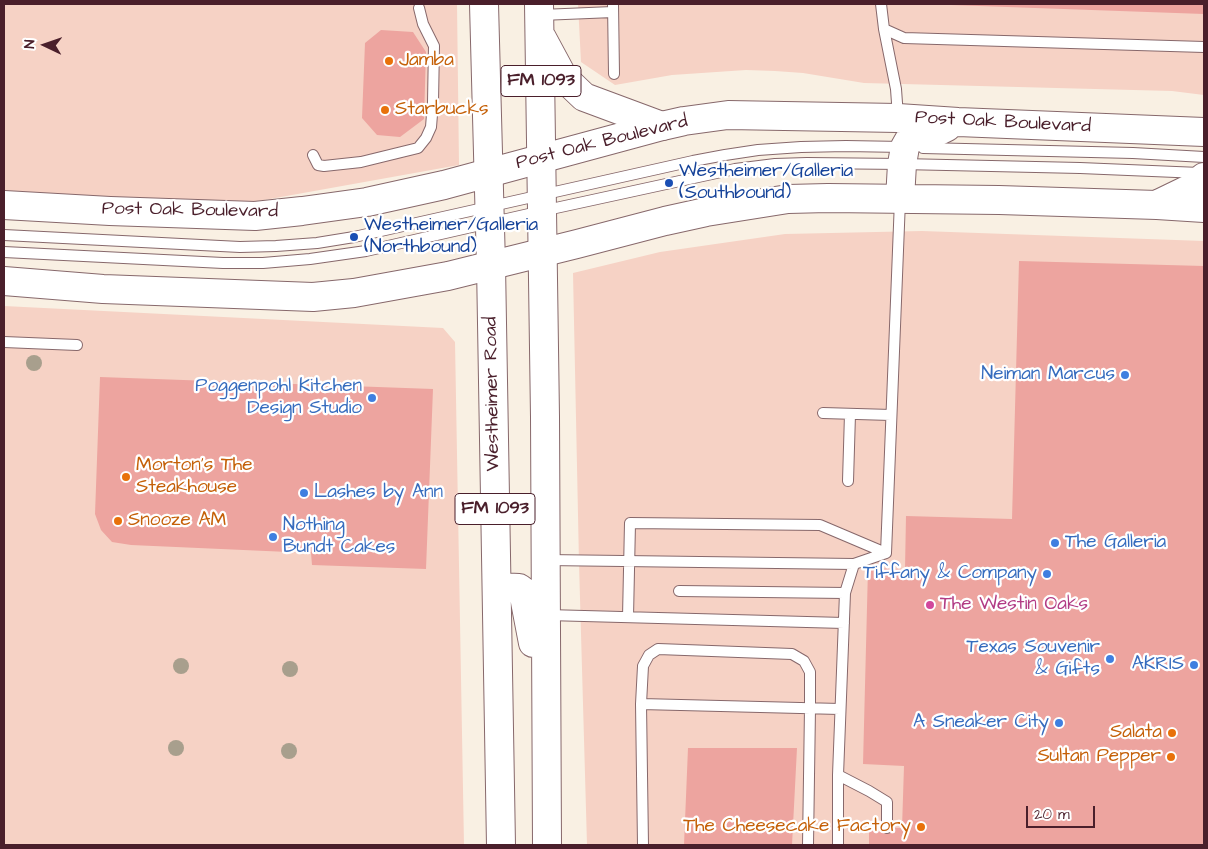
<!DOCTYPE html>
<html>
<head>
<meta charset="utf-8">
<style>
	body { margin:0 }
	#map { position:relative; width:1208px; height:849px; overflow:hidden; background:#f9f0e3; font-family:"Architects Daughter",sans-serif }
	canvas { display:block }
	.frame { position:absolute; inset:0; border:5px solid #4a1f2b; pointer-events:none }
	.north { position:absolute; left:20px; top:20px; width:50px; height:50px; -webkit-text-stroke:4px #fff; paint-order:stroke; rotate:273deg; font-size:14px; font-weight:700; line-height:20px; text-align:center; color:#4a1f2b }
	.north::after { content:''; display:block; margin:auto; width:18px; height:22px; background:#4a1f2b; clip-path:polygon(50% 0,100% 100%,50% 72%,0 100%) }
	.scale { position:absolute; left:1026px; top:806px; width:69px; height:22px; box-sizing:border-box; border:2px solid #4a1f2b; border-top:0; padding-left:6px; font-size:15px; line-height:18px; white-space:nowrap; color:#4a1f2b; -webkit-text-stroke:4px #fff; paint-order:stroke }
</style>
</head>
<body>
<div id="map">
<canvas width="1208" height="849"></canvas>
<div class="frame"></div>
<div class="north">N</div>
<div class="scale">20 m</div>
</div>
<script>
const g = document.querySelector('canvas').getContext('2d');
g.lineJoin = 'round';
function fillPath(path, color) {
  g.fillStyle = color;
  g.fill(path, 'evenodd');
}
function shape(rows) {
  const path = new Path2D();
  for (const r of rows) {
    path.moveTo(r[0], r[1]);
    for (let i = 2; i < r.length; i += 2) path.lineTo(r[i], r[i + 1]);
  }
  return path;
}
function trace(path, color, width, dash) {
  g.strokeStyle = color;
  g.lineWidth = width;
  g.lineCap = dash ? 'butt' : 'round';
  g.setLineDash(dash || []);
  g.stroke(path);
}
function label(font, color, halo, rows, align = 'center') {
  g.font = font + ' "Architects Daughter",sans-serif';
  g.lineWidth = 4.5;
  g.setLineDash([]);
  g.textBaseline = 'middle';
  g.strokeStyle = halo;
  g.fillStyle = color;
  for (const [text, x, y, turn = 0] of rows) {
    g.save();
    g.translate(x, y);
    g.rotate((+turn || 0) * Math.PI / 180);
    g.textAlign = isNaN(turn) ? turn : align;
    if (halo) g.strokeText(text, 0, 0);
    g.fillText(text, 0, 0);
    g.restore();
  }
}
fillPath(shape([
	[4,4,457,4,459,165,253,202,130,200,4,192],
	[578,4,1204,4,1204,95,1172,91,864,83,803,73,775,71,746,70,672,75,615,85,581,62],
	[922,231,1204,241,1204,845,587,845,579,563,573,273,660,252,785,234],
	[4,306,443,328,455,342,464,845,4,845]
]), '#f6d2c5');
fillPath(shape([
	[951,4,1204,4,1204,14,951,5],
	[381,30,413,32,426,52,424,119,400,137,377,135,362,118,365,43],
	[1019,261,1204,266,1204,845,869,845,869,827,902,828,904,766,863,764,868,568,905,569,906,516,1012,519],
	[100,377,433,389,426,569,312,565,311,553,131,545,112,542,101,530,95,514],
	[688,748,797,748,792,845,684,845]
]), '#eda49f');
const lane = shape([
	[613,4,614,74],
	[881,4,884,29,896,89,898,117],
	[541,15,613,12],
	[884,29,904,38,1204,47],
	[923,148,1133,153,1204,157],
	[313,155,318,165,324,166,361,162,418,148,426,138,431,127,433,102,434,46,423,24,419,8],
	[4,235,240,247,276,246,317,243,354,237,693,161,725,155,758,150,801,147,846,146,903,147],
	[4,252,223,263,263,263,310,259,366,251,542,211,735,169,775,164,807,163,902,164,1080,168,1200,173],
	[4,342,77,345],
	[823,413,891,415],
	[848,481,850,414],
	[546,560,854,564,886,553,900,200],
	[679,591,845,593],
	[547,615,844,623],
	[628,617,630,523,820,525,886,553],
	[641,704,643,666,649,655,658,649,792,654,804,661,810,672,810,708,808,845],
	[838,775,869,791,887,802,887,828],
	[643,845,641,704,840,709],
	[838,845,838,775,845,593,854,564]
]);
const secondary = shape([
	[900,199,902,164,905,147,909,140,916,137,927,137,947,127],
	[1158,204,1191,188,1204,177],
	[4,205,110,211,255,216,302,211,367,202,444,185,662,126,684,121,728,115,898,118,958,122,1204,132],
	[4,281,103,289,313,297,354,293,448,276,577,244,665,221,706,212,788,199,828,198,999,200,1157,205,1204,208]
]);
const primary = shape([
	[484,4,491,265,501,845],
	[539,4,545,417,547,845],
	[542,38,563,77,584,97,662,126],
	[497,587,519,588,523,591,533,643]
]);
trace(lane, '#87686b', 12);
trace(secondary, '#87686b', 30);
trace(primary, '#87686b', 30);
trace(lane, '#fff', 10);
trace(secondary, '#fff', 28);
trace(primary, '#fff', 28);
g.fillStyle = '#a89f8d';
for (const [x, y] of [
	[34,363],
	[181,666],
	[290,669],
	[176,748],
	[289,751]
]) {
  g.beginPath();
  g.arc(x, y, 8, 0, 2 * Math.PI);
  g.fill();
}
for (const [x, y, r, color] of [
	[389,61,5,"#e8710a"],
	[385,110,5,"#e8710a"],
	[669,183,5,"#1a4fb4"],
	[354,237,5,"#1a4fb4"],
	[1125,375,5,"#3f7fe0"],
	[372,398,5,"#3f7fe0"],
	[126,477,5,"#e8710a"],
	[304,493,5,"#3f7fe0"],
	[118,521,5,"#e8710a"],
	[273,537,5,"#3f7fe0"],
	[1055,543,5,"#3f7fe0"],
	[1047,574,5,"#3f7fe0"],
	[930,605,5,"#d1479c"],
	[1110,659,5,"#3f7fe0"],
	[1194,665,5,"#3f7fe0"],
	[1059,723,5,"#3f7fe0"],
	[1172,733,5,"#e8710a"],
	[1171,757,5,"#e8710a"],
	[921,827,5,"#e8710a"]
]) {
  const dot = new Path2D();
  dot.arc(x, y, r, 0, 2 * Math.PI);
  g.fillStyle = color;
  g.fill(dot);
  trace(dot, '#fff', 2);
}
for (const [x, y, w] of [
	[541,81,80],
	[495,509,80]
]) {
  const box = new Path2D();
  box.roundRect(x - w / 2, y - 15.5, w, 31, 4);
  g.fillStyle = '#fff';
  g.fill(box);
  trace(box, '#4a1f2b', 1);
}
label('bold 18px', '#4a1f2b', null, [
	["FM 1093",541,81],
	["FM 1093",495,509]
]);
label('19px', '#c56008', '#fff', [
	["Jamba",399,61],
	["Starbucks",395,110],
	["Morton's The",136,466],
	["Steakhouse",136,488],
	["Snooze AM",128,521],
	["Salata",1162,733,"right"],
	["Sultan Pepper",1161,757,"right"],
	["The Cheesecake Factory",911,827,"right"]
], 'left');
label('19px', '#4a1f2b', '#fff', [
	["Post Oak Boulevard",1003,123,3],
	["Post Oak Boulevard",602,143,-14],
	["Post Oak Boulevard",190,211,1],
	["Westheimer Road",493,394,-91]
]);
label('19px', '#164399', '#fff', [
	["Westheimer/Galleria",679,172],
	["(Southbound)",679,194],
	["Westheimer/Galleria",364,226],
	["(Northbound)",364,248]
], 'left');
label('19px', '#366cbe', '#fff', [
	["Neiman Marcus",1115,375],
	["Poggenpohl Kitchen",362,387],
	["Design Studio",362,409],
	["Lashes by Ann",314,493,"left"],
	["Nothing",283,526,"left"],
	["Bundt Cakes",283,548,"left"],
	["The Galleria",1065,543,"left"],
	["Tiffany & Company",1037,574],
	["Texas Souvenir",1100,648],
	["& Gifts",1100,670],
	["AKRIS",1184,665],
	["A Sneaker City",1049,723]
], 'right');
label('19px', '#b23c85', '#fff', [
	["The Westin Oaks",940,605]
], 'left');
</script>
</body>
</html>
